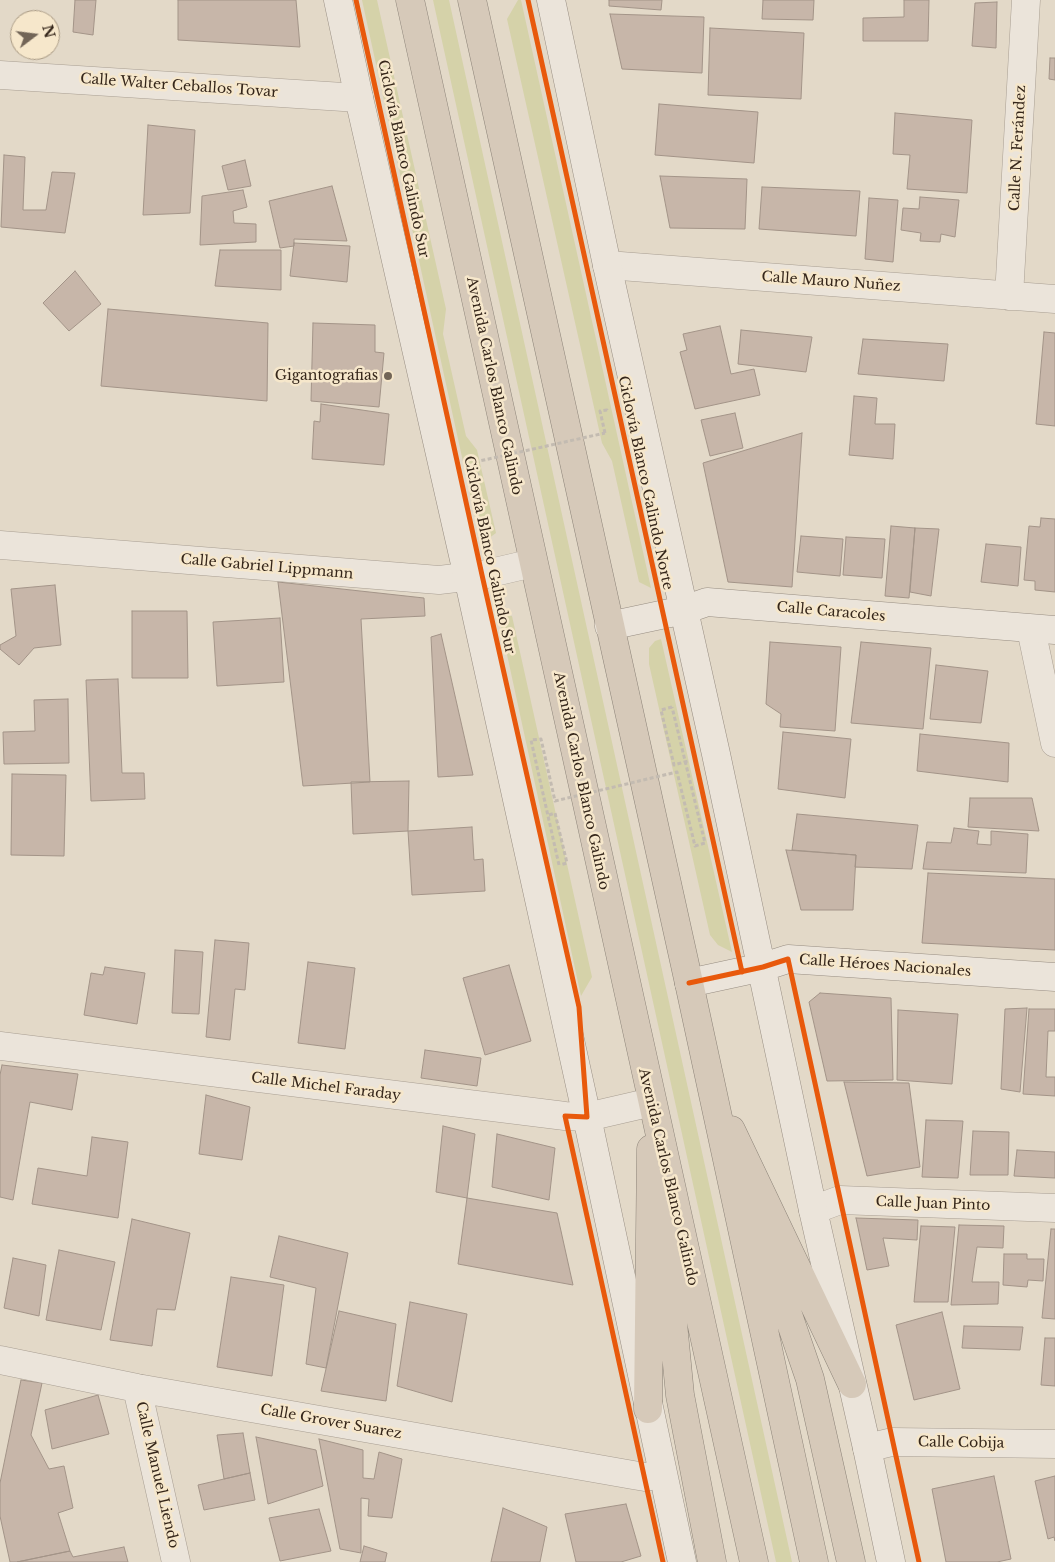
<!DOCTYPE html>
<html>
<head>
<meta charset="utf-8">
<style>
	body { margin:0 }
	#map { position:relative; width:1055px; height:1562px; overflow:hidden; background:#e3d9c8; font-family:"Libre Baskerville",serif }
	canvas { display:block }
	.north { position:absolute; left:10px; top:10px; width:50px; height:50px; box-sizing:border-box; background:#f6e7cb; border:1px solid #a99a84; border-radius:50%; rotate:75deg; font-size:14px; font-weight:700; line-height:20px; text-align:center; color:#35261a }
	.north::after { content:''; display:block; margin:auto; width:18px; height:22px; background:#726557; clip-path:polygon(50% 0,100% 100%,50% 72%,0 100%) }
</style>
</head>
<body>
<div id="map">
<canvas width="1055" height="1562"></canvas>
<div class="north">N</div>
</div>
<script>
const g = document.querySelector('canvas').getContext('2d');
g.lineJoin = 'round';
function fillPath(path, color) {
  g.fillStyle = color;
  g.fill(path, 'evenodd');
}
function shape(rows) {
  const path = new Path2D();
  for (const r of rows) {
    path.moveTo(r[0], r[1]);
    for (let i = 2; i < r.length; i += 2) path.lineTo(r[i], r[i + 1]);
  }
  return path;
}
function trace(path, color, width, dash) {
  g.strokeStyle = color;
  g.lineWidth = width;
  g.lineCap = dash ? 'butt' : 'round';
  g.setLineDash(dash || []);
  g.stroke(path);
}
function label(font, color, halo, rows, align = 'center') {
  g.font = font + ' "Libre Baskerville",serif';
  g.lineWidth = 5;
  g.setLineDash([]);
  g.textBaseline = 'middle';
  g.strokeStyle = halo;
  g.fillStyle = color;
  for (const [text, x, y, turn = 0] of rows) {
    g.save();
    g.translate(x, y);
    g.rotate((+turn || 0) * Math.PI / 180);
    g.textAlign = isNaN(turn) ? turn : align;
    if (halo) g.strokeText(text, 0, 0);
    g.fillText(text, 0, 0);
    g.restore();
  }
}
fillPath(shape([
	[362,0,377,0,446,309,443,334,466,436,477,450,496,533,481,544],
	[433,0,449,0,792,1562,776,1562],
	[518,0,521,0,651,588,639,582,612,461,602,443,507,19],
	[498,613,512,616,592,977,581,996],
	[661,639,732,952,718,945,710,935,649,664,649,648,655,641]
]), '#d5d2a9');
const building = shape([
	[75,0,96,0,93,35,73,32,75,0],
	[178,0,296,0,300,47,178,40,178,0],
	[609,0,662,0,661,10,609,6,609,0],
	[763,0,814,0,813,20,762,19,763,0],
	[904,0,929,0,928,41,863,41,863,18,904,17,904,0],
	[997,2,996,48,972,46,975,3,997,2],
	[610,14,704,17,702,73,622,69,610,14],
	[710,28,804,33,801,99,708,95,710,28],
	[1050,58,1055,58,1055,80,1049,79,1050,58],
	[659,104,758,112,754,163,655,155,659,104],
	[895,113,972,120,967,193,907,189,910,155,893,154,895,113],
	[148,125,195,130,190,213,143,215,148,125],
	[4,155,25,157,23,210,46,210,52,172,75,173,65,233,1,227,4,155],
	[245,160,251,186,228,190,222,166,245,160],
	[660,176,747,179,745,229,670,228,660,176],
	[332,186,347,241,294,239,294,246,280,248,269,201,332,186],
	[762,187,860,191,856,236,759,229,762,187],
	[243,190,247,207,233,211,234,223,256,224,256,242,200,245,202,196,243,190],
	[920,197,959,200,955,237,941,234,940,242,920,241,921,233,901,230,903,208,919,209,920,197],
	[869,198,898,200,893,262,865,259,869,198],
	[294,243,350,246,347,282,290,276,294,243],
	[220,250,281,250,281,290,215,286,220,250],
	[75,271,101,304,69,331,43,303,75,271],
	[108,309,268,323,267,401,101,386,108,309],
	[313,323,375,325,375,352,384,353,379,407,311,401,313,323],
	[720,326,731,374,754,369,760,395,695,409,680,352,687,350,683,334,720,326],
	[741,330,812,337,806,372,738,364,741,330],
	[1044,332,1055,333,1055,426,1036,424,1044,332],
	[863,339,948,344,944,381,858,374,863,339],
	[854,396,877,398,875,424,895,424,893,459,849,455,854,396],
	[321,404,389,414,384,465,312,459,314,421,320,422,321,404],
	[735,413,743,448,710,456,701,420,735,413],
	[802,433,792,587,728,582,703,463,802,433],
	[1041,518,1055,519,1055,592,1035,590,1035,581,1024,580,1029,526,1040,527,1041,518],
	[891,526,915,528,909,598,885,596,891,526],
	[915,528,939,529,931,596,910,592,915,528],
	[801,536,843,539,840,576,797,572,801,536],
	[846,537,885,539,882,578,843,575,846,537],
	[986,544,1021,547,1018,586,981,582,986,544],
	[278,582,424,598,425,616,361,619,370,782,303,786,278,582],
	[55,585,61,645,34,648,19,665,0,649,0,645,16,636,11,589,55,585],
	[132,611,187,611,188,678,132,678,132,611],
	[280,618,284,682,217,686,213,622,280,618],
	[441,634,473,775,438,777,431,637,441,634],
	[770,642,841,647,835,731,780,727,781,714,766,704,770,642],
	[861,642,931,648,923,729,851,723,861,642],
	[936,665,988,671,981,723,930,719,936,665],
	[118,679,122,773,144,773,145,799,91,801,86,680,118,679],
	[68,699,69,763,4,764,3,732,35,731,34,700,68,699],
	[783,732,851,739,845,798,778,789,783,732],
	[920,734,1009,743,1008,782,917,771,920,734],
	[12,774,66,775,64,856,11,855,12,774],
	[409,781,408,831,353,834,351,782,409,781],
	[970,798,1032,798,1039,831,968,827,970,798],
	[797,814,918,825,912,869,855,867,856,855,792,850,797,814],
	[472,827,474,860,483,859,485,891,412,895,408,831,472,827],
	[954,828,979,831,977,844,991,845,991,831,1028,834,1026,873,923,869,927,842,951,843,954,828],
	[786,850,856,855,853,910,801,910,786,850],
	[928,873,1055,879,1055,950,922,943,928,873],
	[215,940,249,943,245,990,235,989,230,1040,206,1037,215,940],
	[175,950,203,952,199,1014,172,1013,175,950],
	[308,962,355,968,345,1049,298,1043,308,962],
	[509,965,531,1041,485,1055,463,978,509,965],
	[105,967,145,973,137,1024,84,1015,91,973,103,975,105,967],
	[820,993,891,998,893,1080,827,1081,809,1002,820,993],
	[1027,1008,1020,1092,1001,1089,1005,1009,1027,1008],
	[1029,1009,1055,1009,1055,1031,1048,1031,1046,1077,1055,1077,1055,1096,1023,1094,1029,1009],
	[898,1010,958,1014,952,1084,897,1080,898,1010],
	[425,1050,481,1058,477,1086,421,1078,425,1050],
	[2,1065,78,1074,72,1110,30,1102,13,1200,0,1197,0,1075,2,1065],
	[844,1082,909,1083,920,1167,867,1176,844,1082],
	[206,1095,250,1107,242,1160,199,1154,206,1095],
	[926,1120,963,1121,958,1178,922,1177,926,1120],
	[443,1126,475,1134,467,1198,436,1192,443,1126],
	[973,1131,1009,1132,1008,1175,970,1175,973,1131],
	[497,1134,555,1148,549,1200,492,1187,497,1134],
	[92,1137,128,1142,118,1218,32,1204,38,1168,87,1176,92,1137],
	[1017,1150,1055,1152,1055,1178,1014,1176,1017,1150],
	[467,1198,557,1213,573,1285,458,1264,467,1198],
	[856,1218,918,1220,917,1240,883,1238,889,1266,867,1270,856,1218],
	[132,1219,190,1233,175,1310,157,1309,152,1346,110,1340,132,1219],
	[959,1225,1004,1226,1003,1248,977,1247,972,1282,999,1282,998,1304,951,1305,959,1225],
	[921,1226,955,1227,948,1302,914,1302,921,1226],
	[1051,1229,1055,1229,1055,1319,1042,1318,1051,1229],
	[279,1236,348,1253,326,1368,306,1364,316,1288,270,1277,279,1236],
	[59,1250,115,1262,101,1330,46,1320,59,1250],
	[1004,1254,1027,1254,1027,1259,1044,1259,1043,1281,1028,1280,1027,1287,1003,1285,1004,1254],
	[13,1258,46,1265,39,1316,4,1308,13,1258],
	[231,1277,284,1285,272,1376,217,1367,231,1277],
	[410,1302,467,1314,452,1402,397,1386,410,1302],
	[339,1311,396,1324,386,1401,321,1391,339,1311],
	[942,1312,960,1389,914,1400,896,1325,942,1312],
	[964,1326,1023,1327,1020,1350,962,1348,964,1326],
	[1045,1338,1055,1338,1055,1386,1041,1385,1045,1338],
	[21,1380,42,1383,31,1435,49,1469,64,1466,73,1508,58,1513,70,1551,17,1562,10,1562,0,1516,0,1483,21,1380],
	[98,1395,109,1434,52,1449,45,1410,98,1395],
	[243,1433,250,1473,224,1479,217,1435,243,1433],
	[256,1437,316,1450,323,1486,268,1504,256,1437],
	[319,1439,363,1450,363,1478,374,1479,379,1452,402,1459,392,1518,368,1516,369,1499,361,1498,361,1553,340,1549,319,1439],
	[250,1473,255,1500,204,1510,198,1485,250,1473],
	[994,1476,1011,1559,997,1562,946,1562,932,1489,994,1476],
	[1055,1476,1055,1541,1054,1537,1048,1539,1035,1481,1055,1476],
	[626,1504,641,1556,621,1562,576,1562,565,1514,626,1504],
	[503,1508,547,1527,540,1562,491,1562,503,1508],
	[319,1509,331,1551,280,1561,269,1518,319,1509],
	[364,1546,387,1553,385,1562,360,1562,364,1546],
	[124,1547,128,1562,17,1562,70,1551,73,1557,124,1547]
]);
fillPath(building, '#c7b6a9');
trace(building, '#a39488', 1);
const street = shape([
	[0,75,359,98],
	[607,265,1055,299],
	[1009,296,1026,0],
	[0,545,439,580,482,575,533,563],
	[1031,629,1055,743],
	[0,1046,565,1116,587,1117,652,1102],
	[813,1210,840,1200,1055,1208],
	[0,1360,137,1388,633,1475,645,1477,662,1474],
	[137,1388,176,1562],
	[867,1448,892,1442,1055,1444]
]);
const secondary = shape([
	[338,0,359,98,468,577,587,1117,682,1562],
	[551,0,607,265,716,754,813,1210,867,1448,891,1562],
	[609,626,684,610,707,602,1055,630],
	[689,983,763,967,788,959,1055,977]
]);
const highway = shape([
	[410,0,754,1562],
	[472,0,689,983,814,1562],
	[731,1130,852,1384],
	[754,1215,810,1379,851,1562],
	[663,1221,680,1395,712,1562],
	[648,1409,651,1149]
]);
trace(street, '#a89e92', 29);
trace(secondary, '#978d82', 29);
trace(highway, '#8d8479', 29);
trace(shape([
	[605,433,600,411,607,410,608,412],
	[475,480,479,479,475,462],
	[672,707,661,710,674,765,688,761],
	[549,815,555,813,567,863,560,865]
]), '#c3bbb1', 3, [4, 2.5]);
trace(street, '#ebe4da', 28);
trace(secondary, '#ebe4da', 28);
trace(highway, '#d6c9b9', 28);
trace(shape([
	[475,462,605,433],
	[559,865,531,740,541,739,555,801,677,772,695,846,705,843,672,707]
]), '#c3bbb1', 3, [4, 2.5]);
trace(shape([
	[356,0,482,575,579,1007,587,1117,565,1116,663,1562],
	[528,0,742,972],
	[689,983,763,967,788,959,919,1562]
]), '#e8590c', 5);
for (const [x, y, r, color] of [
	[388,376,5,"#726557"]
]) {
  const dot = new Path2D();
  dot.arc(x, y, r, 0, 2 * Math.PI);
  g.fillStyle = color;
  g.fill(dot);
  trace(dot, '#f6e7cb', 2);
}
label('14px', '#35261a', '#f6e7cb', [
	["Calle Walter Ceballos Tovar",179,86,4],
	["Calle N. Ferández",1018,148,-87],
	["Ciclovía Blanco Galindo Sur",403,159,78],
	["Calle Mauro Nuñez",831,282,4],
	["Avenida Carlos Blanco Galindo",494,386,78],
	["Ciclovía Blanco Galindo Norte",645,483,78],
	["Ciclovía Blanco Galindo Sur",489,555,78],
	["Calle Gabriel Lippmann",267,567,5],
	["Calle Caracoles",831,612,5],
	["Avenida Carlos Blanco Galindo",581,781,78],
	["Calle Héroes Nacionales",885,966,4],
	["Calle Michel Faraday",326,1087,7],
	["Avenida Carlos Blanco Galindo",668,1177,77],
	["Calle Juan Pinto",933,1204,2],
	["Calle Grover Suarez",331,1422,10],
	["Calle Cobija",961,1443,1],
	["Calle Manuel Liendo",157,1475,77]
]);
label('14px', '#35261a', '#f6e7cb', [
	["Gigantografias",378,376]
], 'right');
</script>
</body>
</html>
